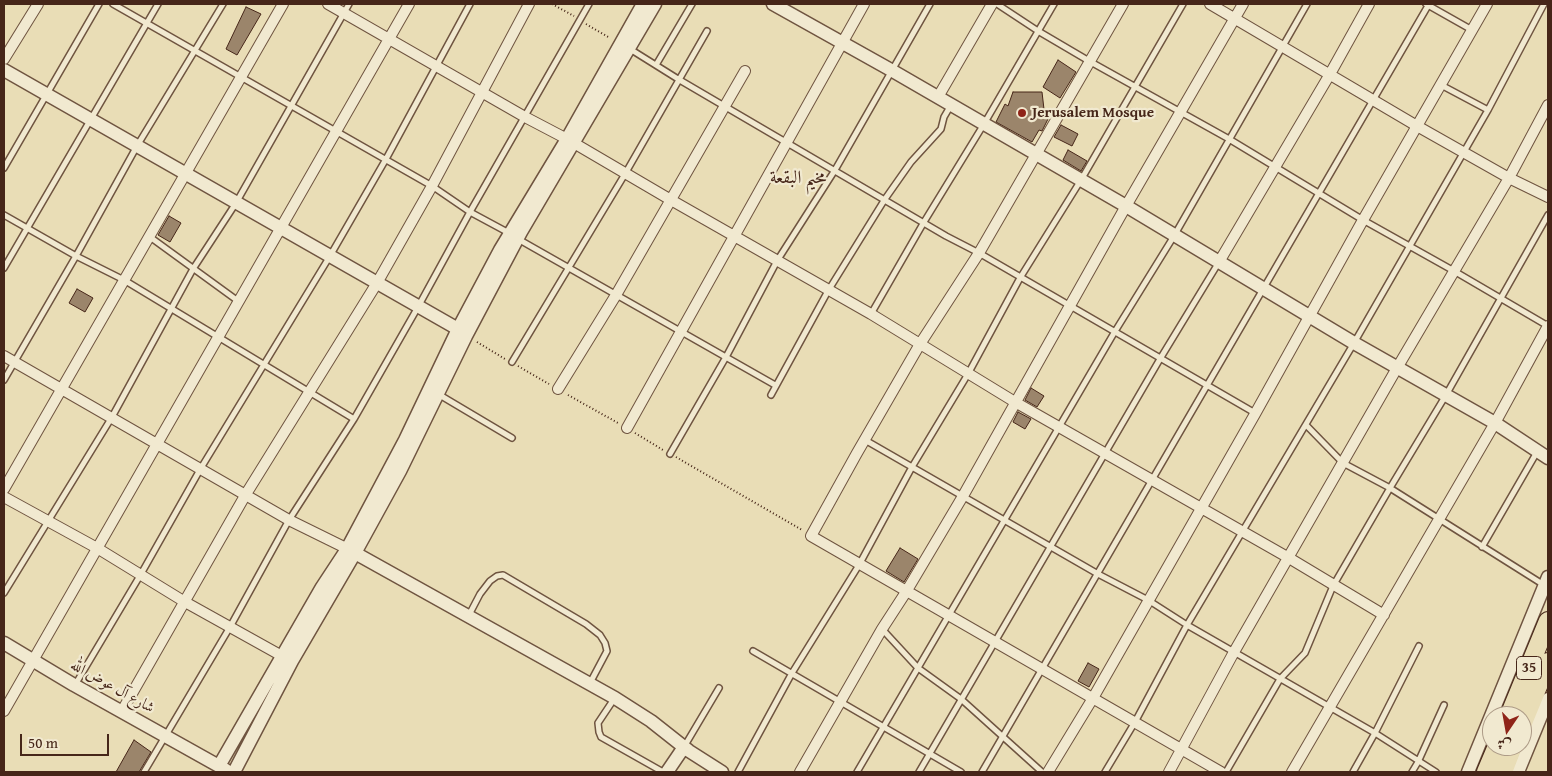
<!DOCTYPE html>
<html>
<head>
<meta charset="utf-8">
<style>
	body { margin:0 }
	#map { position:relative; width:1552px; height:776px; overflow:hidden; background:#e9ddb6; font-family:"Gentium Book Plus",Amiri,serif }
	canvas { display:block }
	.frame { position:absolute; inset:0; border:5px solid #462619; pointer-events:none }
	.north { position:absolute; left:1482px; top:706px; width:50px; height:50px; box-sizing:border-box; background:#f1e9d0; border:1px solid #ad9b87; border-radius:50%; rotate:192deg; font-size:14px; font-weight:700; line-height:20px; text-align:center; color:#462619 }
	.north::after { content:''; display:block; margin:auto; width:18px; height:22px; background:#8f2418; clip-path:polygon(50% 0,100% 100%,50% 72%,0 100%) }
	.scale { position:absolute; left:20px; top:734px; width:89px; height:22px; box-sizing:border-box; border:2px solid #462619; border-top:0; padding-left:6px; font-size:15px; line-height:18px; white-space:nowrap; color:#462619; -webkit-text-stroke:4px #f1e9d0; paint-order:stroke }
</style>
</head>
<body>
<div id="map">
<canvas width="1552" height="776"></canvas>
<div class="frame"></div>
<div class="north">ش</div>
<div class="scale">50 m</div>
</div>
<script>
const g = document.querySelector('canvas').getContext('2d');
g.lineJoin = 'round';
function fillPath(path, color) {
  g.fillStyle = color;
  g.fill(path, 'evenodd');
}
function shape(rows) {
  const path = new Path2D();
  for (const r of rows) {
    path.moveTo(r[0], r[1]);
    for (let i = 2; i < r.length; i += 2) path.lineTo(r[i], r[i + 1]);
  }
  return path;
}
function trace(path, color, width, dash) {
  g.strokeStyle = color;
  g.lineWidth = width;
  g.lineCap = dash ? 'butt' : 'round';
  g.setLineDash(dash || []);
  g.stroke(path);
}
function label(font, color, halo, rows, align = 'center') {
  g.font = font + ' "Gentium Book Plus",Amiri,serif';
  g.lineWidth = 4.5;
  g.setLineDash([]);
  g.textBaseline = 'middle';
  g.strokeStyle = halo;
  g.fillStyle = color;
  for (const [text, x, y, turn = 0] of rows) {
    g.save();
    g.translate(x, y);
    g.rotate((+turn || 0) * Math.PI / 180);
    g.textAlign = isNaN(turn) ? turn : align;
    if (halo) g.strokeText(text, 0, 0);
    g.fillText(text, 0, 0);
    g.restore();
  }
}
const building = shape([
	[246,7,261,14,237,55,226,49,246,7],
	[1058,60,1076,72,1060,98,1043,87,1058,60],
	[1013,92,1042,92,1045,118,1048,119,1042,131,1039,130,1032,142,996,122,1005,104,1008,106,1013,92],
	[1061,125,1078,134,1072,146,1054,137,1061,125],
	[1068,150,1087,161,1081,171,1063,160,1068,150],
	[169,216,181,223,170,242,158,235,169,216],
	[77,289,93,298,85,312,69,303,77,289],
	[1031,388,1044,396,1037,407,1025,400,1031,388],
	[1018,412,1031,419,1025,429,1013,422,1018,412],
	[900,548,918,559,904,582,886,571,900,548],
	[1088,663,1099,669,1089,687,1078,681,1088,663],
	[134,740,151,752,139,772,116,772,134,740]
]);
fillPath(building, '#9b856b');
trace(building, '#462619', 1);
const service = shape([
	[113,4,432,186,470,212,509,233],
	[997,4,1038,31,1089,61,1229,139,1363,220,1454,271,1548,326],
	[1426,4,1472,30],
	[630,49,678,79,946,236,979,253,1255,413],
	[656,65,692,4],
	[1441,85,1488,110],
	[4,168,99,4],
	[4,215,76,256,124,280,354,419],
	[150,237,238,301],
	[518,239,775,385],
	[4,268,158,4],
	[871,314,924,222,984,124,1054,4],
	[512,362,625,174,707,31],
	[4,380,76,256,137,146,223,4],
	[438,394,512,438],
	[771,395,828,291,885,199,911,162,941,129,944,117,951,105],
	[1307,426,1343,463,1390,488,1544,585],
	[865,440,1098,574,1148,600,1187,625,1375,733,1436,772],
	[670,454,726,357,777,261,835,170,930,4],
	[1482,547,1537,452],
	[4,593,112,417,193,269,236,203,349,4],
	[469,615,480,594,490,581,497,576,503,575,586,624,600,635,605,643,607,651,590,683],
	[882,629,918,668,961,699,1042,772],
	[753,651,961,772],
	[75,685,141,574,201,468,330,256,386,159,470,4],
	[614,699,598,723,599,732,601,737,663,772],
	[684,747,719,688],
	[144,772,230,627,289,520,354,419,418,307,470,212,589,4],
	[738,772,792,673,859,565,912,467,968,374,1020,278,1081,180,1183,4],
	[857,772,1114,333,1174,236,1307,4],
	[919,772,1160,359,1219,262],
	[982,772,1429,4],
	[1105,772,1135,722,1187,625,1354,343,1488,110,1544,4],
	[1226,772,1280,679,1305,653,1333,586,1390,488,1446,395,1548,215],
	[1353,772,1375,733,1419,646],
	[1412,772,1418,762,1444,705]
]);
const minor = shape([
	[328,4,525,117,567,139,671,200,871,314,1015,402,1289,558,1384,615],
	[1123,4,979,253,920,344,857,453,811,536,1221,772],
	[1210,4,1417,126,1509,178,1548,197],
	[4,59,38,4],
	[938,97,992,4],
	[1219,262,1330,74,1369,4],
	[4,356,289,520,354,552],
	[558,389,616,295,745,71],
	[627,428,864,4],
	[4,489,283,4],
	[4,497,97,548,185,602,282,656],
	[4,711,409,4],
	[122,711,246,494,377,283,432,186,529,4],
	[800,772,882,629,906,592,963,496,1126,206,1243,4],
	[1048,772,1093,698,1255,414,1363,220,1487,4],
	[1169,772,1234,652,1397,368,1509,178,1548,105],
	[1292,772,1495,423,1548,326]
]);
const tertiary = shape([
	[773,4,891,70,1126,206,1354,343,1495,423,1548,458],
	[4,70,458,329],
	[355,553,615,698,651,721,689,751,722,772],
	[4,643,74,685,226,770],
	[219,766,322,587,347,549,405,440,458,329,500,250,567,139,643,4],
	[234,772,292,661,355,553,400,471,466,336,521,232,655,4],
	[667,772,684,747],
	[1468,772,1548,577],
	[1518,772,1548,699]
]);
const trunk = shape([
	[1509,716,1548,621],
	[1522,725,1548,662],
	[1486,772,1497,746],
	[1503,772,1513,746]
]);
trace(service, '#6f5440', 8);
trace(minor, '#6f5440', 12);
trace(tertiary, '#6f5440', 15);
trace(trunk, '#462619', 20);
trace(shape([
	[552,4,574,16],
	[586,24,610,38],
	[477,342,505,359],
	[518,366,549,384],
	[568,395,618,423],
	[635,433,663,450],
	[676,457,802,530]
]), '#462619', 2, [1, 2.5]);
trace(service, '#f1e9d0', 5);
trace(minor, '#f1e9d0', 10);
trace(tertiary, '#f1e9d0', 12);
trace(trunk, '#e9ddb6', 18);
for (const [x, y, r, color] of [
	[1022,113,5,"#8f2418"]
]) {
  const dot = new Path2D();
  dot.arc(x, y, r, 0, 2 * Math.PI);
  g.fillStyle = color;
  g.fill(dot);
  trace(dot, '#f1e9d0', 2);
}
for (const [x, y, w] of [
	[1529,668,25]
]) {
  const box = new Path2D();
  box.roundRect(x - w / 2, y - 11.5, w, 23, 4);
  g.fillStyle = '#f1e9d0';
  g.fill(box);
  trace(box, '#462619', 1);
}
label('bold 14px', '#462619', null, [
	["35",1529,668]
]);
label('bold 15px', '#462619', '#f1e9d0', [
	["Jerusalem Mosque",1032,113]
], 'left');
label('15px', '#462619', '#f1e9d0', [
	["شارع آل عوض الله",112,687,29]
]);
label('18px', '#462619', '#f1e9d0', [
	["مخيم البقعة",798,178]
]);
</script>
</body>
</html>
